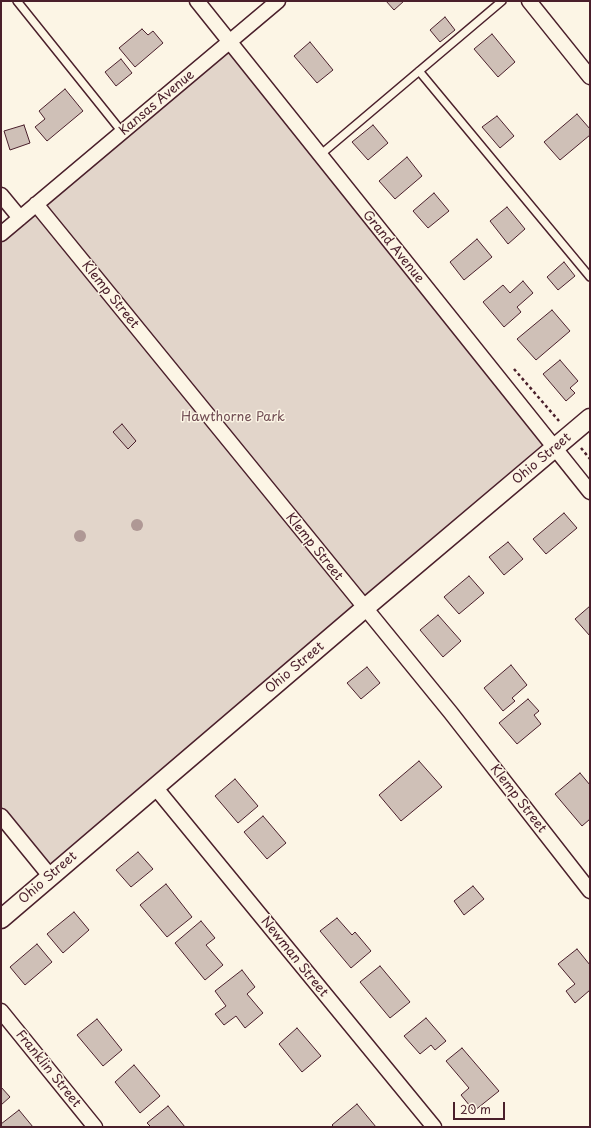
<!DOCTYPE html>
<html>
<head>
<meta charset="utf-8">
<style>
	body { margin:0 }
	#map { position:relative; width:591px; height:1128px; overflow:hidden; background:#fcf5e5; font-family:"Playpen Sans",sans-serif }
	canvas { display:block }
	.frame { position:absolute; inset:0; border:2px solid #4a1f2b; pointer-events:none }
	.scale { position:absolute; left:453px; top:1102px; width:52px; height:18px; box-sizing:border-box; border:2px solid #4a1f2b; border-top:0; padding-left:5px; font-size:12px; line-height:14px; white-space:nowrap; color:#4a1f2b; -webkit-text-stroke:3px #fcf5e5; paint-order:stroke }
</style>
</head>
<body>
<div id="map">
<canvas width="591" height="1128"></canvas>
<div class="frame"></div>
<div class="scale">20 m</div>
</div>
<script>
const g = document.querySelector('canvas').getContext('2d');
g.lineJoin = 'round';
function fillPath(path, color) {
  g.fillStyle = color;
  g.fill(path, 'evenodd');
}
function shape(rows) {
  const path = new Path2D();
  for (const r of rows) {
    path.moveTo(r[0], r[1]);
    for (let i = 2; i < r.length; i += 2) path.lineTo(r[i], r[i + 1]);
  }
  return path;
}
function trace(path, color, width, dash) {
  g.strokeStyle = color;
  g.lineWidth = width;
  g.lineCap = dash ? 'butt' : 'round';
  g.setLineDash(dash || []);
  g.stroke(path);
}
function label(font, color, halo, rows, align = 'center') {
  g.font = font + ' "Playpen Sans",sans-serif';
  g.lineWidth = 3;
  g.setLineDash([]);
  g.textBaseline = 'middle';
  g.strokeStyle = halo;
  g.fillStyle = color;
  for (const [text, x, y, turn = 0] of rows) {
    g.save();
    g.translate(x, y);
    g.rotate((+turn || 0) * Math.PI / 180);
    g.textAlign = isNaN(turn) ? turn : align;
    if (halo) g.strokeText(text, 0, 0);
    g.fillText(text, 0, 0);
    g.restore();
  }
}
fillPath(shape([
	[230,42,554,449,50,876,1,816,1,234]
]), '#e2d5ca');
const building = shape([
	[386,1,404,1,394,10,386,1],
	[445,17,455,30,440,42,430,30,445,17],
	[142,29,148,35,153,31,163,43,135,67,119,48,142,29],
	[492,34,515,62,498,77,474,49,492,34],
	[310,42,333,70,317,83,294,56,310,42],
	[121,59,132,73,116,86,105,72,121,59],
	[65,89,83,111,47,141,35,127,45,119,39,111,65,89],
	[577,114,590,129,590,135,560,160,544,142,577,114],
	[497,116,514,136,500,148,482,127,497,116],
	[24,125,30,143,10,150,4,131,24,125],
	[373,125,388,143,368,160,352,142,373,125],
	[407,157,422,176,395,199,379,181,407,157],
	[434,193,449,211,428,228,413,211,434,193],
	[507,207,525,229,508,244,490,221,507,207],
	[477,239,492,257,464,280,450,262,477,239],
	[564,262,575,276,558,290,547,277,564,262],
	[523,281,533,293,517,307,521,312,504,327,483,302,503,285,510,293,523,281],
	[552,310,570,331,536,360,517,339,552,310],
	[560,360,578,381,570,388,575,393,566,401,543,374,560,360],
	[122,424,136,441,128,449,113,432,122,424],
	[564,513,577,528,546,554,533,539,564,513],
	[508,542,523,559,504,575,489,557,508,542],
	[469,576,484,593,459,614,444,597,469,576],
	[590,606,590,636,575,619,590,606],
	[438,615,461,641,443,657,420,630,438,615],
	[511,665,527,685,512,698,515,701,503,711,484,688,511,665],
	[367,667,380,683,361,699,347,683,367,667],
	[528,699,539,711,534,715,541,724,517,744,499,723,528,699],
	[419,761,442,787,401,821,379,795,419,761],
	[580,773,590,785,590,819,582,826,555,794,580,773],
	[235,779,258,806,238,823,215,796,235,779],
	[263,816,286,843,267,859,244,832,263,816],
	[138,852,153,869,131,887,116,870,138,852],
	[166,884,192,917,167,937,140,905,166,884],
	[473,886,484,899,464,915,454,901,473,886],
	[74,912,89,930,63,953,47,934,74,912],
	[337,918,352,935,355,932,371,951,351,968,320,931,337,918],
	[201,921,215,938,206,945,223,965,205,980,175,943,201,921],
	[37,944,52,962,25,985,10,967,37,944],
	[577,949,590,965,590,990,575,1003,566,991,575,984,558,964,577,949],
	[380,966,410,1002,390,1018,360,982,380,966],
	[242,970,255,987,247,994,263,1013,245,1028,236,1016,224,1025,215,1014,226,1006,215,991,242,970],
	[426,1018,446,1041,435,1050,431,1045,420,1054,404,1036,426,1018],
	[97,1019,122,1050,103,1066,77,1035,97,1019],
	[297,1028,321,1056,302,1072,279,1044,297,1028],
	[462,1048,499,1091,474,1111,461,1095,469,1088,446,1061,462,1048],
	[134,1065,160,1096,140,1113,115,1082,134,1065],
	[1,1087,10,1097,1,1105,1,1087],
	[357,1104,376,1127,334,1127,332,1125,357,1104],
	[168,1106,185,1127,151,1127,147,1123,168,1106],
	[19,1110,33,1127,1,1127,1,1124,19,1110]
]);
fillPath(building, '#cfc0b7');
trace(building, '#4a1f2b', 1);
const service = shape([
	[17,1,122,132],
	[419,71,590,277],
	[320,155,502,1]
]);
const minor = shape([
	[197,1,590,492],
	[529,1,590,77],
	[1,195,20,218],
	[36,204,451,713,590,891],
	[1,234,278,1],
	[155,787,434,1127],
	[1,816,50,876],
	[1,1011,95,1127]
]);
const tertiary = shape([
	[1,919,365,608,590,418]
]);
trace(service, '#4a1f2b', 10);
trace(minor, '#4a1f2b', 17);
trace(tertiary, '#4a1f2b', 21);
trace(shape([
	[514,369,559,421],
	[581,448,590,459]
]), '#4a1f2b', 2.5, [3, 3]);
trace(service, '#fcf5e5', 7);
trace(minor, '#fcf5e5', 14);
trace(tertiary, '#fcf5e5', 18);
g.fillStyle = '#af9895';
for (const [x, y] of [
	[137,525],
	[80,536]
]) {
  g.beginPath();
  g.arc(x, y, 6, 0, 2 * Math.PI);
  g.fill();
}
label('13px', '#4a1f2b', '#fcf5e5', [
	["Kansas Avenue",157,103,-40],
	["Grand Avenue",393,247,51],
	["Klemp Street",110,295,51],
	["Ohio Street",542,459,-40],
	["Klemp Street",314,547,51],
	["Ohio Street",295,668,-40],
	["Klemp Street",518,799,52],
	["Ohio Street",48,878,-41],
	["Newman Street",294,957,51],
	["Franklin Street",48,1069,51]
]);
label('13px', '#704c53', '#fcf5e5', [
	["Hawthorne Park",233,417]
]);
</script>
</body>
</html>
